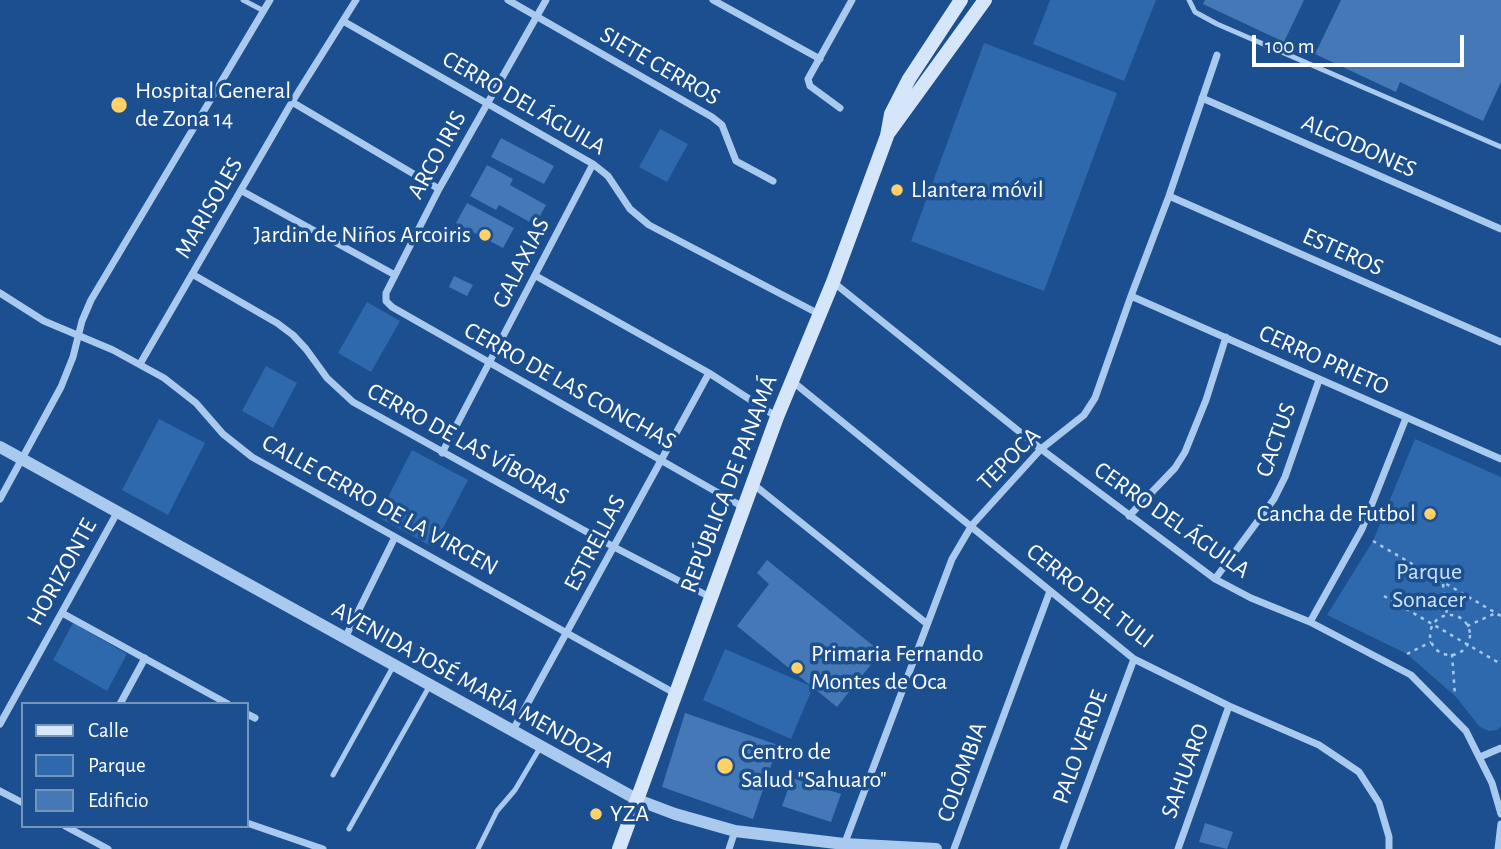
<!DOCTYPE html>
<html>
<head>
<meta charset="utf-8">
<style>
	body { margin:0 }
	#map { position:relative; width:1501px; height:849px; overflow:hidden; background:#1b4f8f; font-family:"Alegreya Sans",sans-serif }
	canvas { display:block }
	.legend { position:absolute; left:21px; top:702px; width:228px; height:126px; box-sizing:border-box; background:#1b4f8f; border:2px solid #7695bc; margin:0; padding:9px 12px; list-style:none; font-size:21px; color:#fff }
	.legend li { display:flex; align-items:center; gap:14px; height:35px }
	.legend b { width:35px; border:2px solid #7695bc }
	.scale { position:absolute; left:1252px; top:35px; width:212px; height:32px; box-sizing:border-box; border:4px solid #fff; border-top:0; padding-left:9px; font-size:21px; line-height:24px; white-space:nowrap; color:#fff; -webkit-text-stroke:5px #1b4f8f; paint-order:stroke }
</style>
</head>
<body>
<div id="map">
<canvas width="1501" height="849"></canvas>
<ul class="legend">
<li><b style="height:9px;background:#d6e6fa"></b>Calle</li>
<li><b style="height:19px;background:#2e69ad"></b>Parque</li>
<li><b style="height:19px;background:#4478b7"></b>Edificio</li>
</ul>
<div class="scale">100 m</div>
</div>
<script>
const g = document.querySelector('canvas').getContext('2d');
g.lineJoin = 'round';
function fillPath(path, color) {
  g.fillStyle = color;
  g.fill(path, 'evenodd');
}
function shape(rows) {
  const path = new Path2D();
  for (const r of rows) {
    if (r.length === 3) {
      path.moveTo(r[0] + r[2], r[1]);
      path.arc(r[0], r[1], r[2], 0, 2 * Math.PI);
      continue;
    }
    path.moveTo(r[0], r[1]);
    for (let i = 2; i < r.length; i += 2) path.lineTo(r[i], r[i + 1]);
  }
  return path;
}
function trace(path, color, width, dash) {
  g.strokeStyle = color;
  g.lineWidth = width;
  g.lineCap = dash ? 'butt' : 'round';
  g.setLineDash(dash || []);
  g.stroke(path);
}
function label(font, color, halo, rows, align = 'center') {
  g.font = font + ' "Alegreya Sans",sans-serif';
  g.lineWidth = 7;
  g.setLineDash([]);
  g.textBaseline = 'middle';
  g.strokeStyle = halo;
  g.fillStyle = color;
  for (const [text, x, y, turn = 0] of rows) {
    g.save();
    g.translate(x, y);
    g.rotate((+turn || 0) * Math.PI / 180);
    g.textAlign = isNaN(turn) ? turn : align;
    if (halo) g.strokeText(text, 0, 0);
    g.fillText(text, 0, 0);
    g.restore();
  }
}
fillPath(shape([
	[1050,0,1156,0,1124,81,1033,44],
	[984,43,1117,93,1044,291,911,241],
	[660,129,688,144,667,182,639,167],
	[367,302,400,321,371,372,338,353],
	[266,366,297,383,273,428,242,411],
	[159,419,205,443,168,515,122,490],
	[1415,439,1501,477,1501,726,1497,730,1489,731,1480,727,1455,696,1407,654,1327,615,1373,541],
	[412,450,468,480,433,547,378,517],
	[73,623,127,654,107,691,53,660],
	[725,649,813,687,791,739,703,700]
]), '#2e69ad');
fillPath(shape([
	[1205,0,1304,0,1284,42,1203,4],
	[1341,0,1501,0,1501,82,1483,121,1400,82,1396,92,1315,54],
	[501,138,554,166,544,184,491,157],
	[487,165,513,179,510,185,546,205,535,225,499,205,496,210,470,196],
	[467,203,514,228,503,248,456,223],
	[454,276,473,285,467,296,449,287],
	[767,560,881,652,837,707,737,626,769,584,757,573],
	[685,713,778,745,753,819,662,787],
	[792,778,841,794,831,822,782,806],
	[1205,823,1233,832,1227,849,1199,842]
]), '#4478b7');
trace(shape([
	[1373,541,1501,616],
	[1443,584,1447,615],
	[1384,596,1501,664],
	[1450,635,20],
	[1467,626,1496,613],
	[1407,654,1431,642],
	[1452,654,1455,696]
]), '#a9c9ee', 2.5, [3.5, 5]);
trace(shape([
	[243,0,264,11],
	[1189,0,1195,12,1217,24,1501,147],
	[333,775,394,665],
	[349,829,430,685],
	[478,849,497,811,515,790,541,746]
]), '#a9c9ee', 5);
trace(shape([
	[508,0,712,117,722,125,736,161,773,181],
	[546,0,439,189,386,293,386,301,392,307,743,507],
	[713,0,820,59],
	[343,21,593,164,608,176,630,209,649,225,819,314],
	[1202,98,1501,229],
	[292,102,439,189],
	[840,108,810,86,808,79,852,0],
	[242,191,395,275],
	[1169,196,1501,342],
	[192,274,277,323,293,335,306,349,327,378,353,402,614,547,710,597],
	[536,276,709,373,777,417],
	[833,282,1041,449,1215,579,1251,598,1310,622,1411,675,1466,731,1492,783,1501,814],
	[0,293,44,321,113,350,164,378,196,403,223,434,252,457,676,694],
	[1131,296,1501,459],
	[140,364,292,102,356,0],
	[792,381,1134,659,1229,706,1319,745,1359,772,1379,803,1389,837,1389,849],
	[442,453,593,164],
	[753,484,926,623],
	[0,499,61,387,73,357,82,321,91,300,270,0],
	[1129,516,1175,468,1185,452,1206,400,1226,337],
	[1215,579,1274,499,1285,477,1319,380],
	[62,613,228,704],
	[1310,622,1362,529,1406,418],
	[345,638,395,537],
	[120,704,145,658],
	[247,714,255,718],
	[0,724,118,511],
	[513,730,709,373],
	[1480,757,1501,748],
	[0,791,23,803],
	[247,823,323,849],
	[65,826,108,849],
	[844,845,952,559,972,525,1041,449,1084,415,1095,398,1131,296,1169,196,1217,55],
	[729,849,735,831],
	[954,849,1050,591],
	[1063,849,1134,659],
	[1178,849,1229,706],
	[1498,849,1501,824]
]), '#a9c9ee', 7);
trace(shape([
	[0,447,638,800,675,814,735,831,844,844,936,849]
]), '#a9c9ee', 12);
trace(shape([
	[887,135,985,0],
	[619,849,777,417,833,282,887,136,891,114,909,79,961,0]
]), '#d6e6fa', 14);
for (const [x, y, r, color] of [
	[119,105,9,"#ffd166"],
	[897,190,7,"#ffd166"],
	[485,235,7,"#ffd166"],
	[1430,514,7,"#ffd166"],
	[797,668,7,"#ffd166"],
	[725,766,9,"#ffd166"],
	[596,814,7,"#ffd166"]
]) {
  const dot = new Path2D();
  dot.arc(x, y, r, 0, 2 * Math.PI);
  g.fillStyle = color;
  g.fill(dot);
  trace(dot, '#1b4f8f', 2.5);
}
label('24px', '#fff', '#1b4f8f', [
	["SIETE CERROS",660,66,30],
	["CERRO DEL ÁGUILA",524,103,30],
	["ALGODONES",1359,146,24],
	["ARCO IRIS",437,155,-61],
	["MARISOLES",209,208,-60],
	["ESTEROS",1343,252,24],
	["GALAXIAS",521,263,-63],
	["CERRO PRIETO",1324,360,24],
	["CERRO DE LAS CONCHAS",570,386,29],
	["CACTUS",1276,440,-70],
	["CERRO DE LAS VÍBORAS",468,444,29],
	["TEPOCA",1009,459,-45],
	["REPÚBLICA DE PANAMÁ",729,484,-69],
	["CALLE CERRO DE LA VIRGEN",380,505,29],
	["CERRO DEL ÁGUILA",1172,520,35],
	["ESTRELLAS",595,543,-62],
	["HORIZONTE",62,572,-61],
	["CERRO DEL TULI",1090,596,38],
	["AVENIDA JOSÉ MARÍA MENDOZA",473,685,29],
	["PALO VERDE",1080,747,-70],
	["SAHUARO",1185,771,-70],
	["COLOMBIA",962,772,-70]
]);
label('24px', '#fff', '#1b4f8f', [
	["Hospital General",135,91],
	["de Zona 14",135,119],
	["Llantera móvil",911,190],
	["Jardin de Niños Arcoiris",471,235,"right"],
	["Cancha de Futbol",1416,514,"right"],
	["Primaria Fernando",811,654],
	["Montes de Oca",811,682],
	["Centro de",741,752],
	["Salud \"Sahuaro\"",741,780],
	["YZA",610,814]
], 'left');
label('24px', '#cfe3fa', '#1b4f8f', [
	["Parque",1429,572],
	["Sonacer",1429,600]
]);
</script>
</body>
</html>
